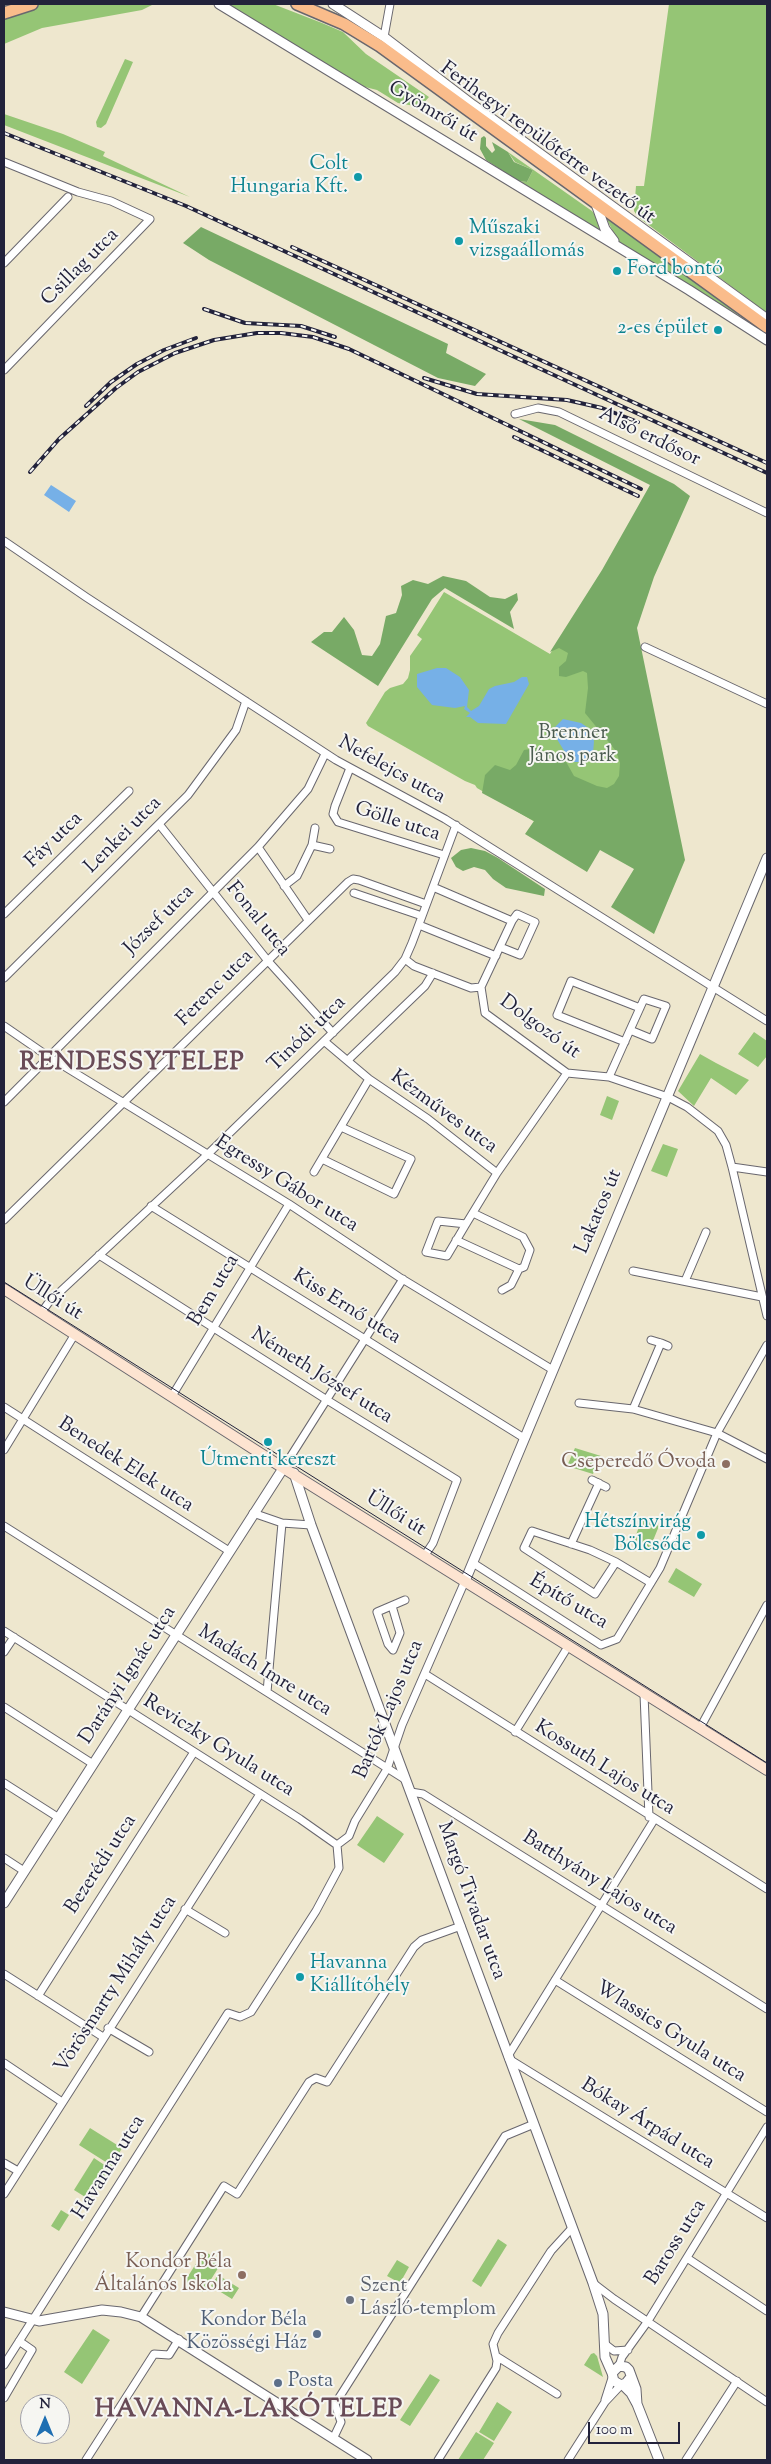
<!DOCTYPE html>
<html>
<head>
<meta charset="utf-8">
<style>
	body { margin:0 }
	#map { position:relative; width:771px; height:2464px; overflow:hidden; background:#eee7ce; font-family:"Sorts Mill Goudy",serif }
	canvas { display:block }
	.frame { position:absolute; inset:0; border:5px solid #22223b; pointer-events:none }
	.north { position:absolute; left:20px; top:2394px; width:50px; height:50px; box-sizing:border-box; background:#f6f6f2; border:1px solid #a1a1a9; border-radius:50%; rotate:0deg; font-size:14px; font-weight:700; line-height:20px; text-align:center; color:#22223b }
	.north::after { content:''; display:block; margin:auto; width:18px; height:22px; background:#1f6fb2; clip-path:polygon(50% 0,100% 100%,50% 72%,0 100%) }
	.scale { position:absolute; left:588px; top:2422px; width:92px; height:22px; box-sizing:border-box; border:2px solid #22223b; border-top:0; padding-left:6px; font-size:15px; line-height:18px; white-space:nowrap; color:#22223b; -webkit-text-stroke:4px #f6f6f2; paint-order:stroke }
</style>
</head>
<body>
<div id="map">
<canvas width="771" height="2464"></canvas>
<div class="frame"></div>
<div class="north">N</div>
<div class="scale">100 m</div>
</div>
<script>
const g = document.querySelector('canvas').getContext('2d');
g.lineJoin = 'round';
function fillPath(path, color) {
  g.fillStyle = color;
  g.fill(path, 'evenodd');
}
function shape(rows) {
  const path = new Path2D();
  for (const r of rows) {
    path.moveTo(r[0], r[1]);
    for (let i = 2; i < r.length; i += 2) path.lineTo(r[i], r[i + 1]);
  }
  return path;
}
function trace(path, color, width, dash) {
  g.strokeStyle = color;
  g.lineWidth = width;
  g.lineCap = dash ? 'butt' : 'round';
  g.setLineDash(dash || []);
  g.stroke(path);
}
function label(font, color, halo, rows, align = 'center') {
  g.font = font + ' "Sorts Mill Goudy",serif';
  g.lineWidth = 4;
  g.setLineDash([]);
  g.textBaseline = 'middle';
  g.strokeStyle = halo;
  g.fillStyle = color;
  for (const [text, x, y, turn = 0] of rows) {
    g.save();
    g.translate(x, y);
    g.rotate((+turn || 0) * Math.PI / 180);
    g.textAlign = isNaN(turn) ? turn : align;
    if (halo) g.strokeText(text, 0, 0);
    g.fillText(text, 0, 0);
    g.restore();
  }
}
fillPath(shape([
	[4,4,154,4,142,10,42,28,4,44],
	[226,4,273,4,322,23,343,32,366,54,429,97,420,107,398,103,377,90,365,87],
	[669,4,767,4,767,313,638,217,634,211,636,186,644,186],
	[125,59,133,62,106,124,101,128,97,127,96,122],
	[4,114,63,134,105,152,103,156,190,197,4,125],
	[508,152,592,211,597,217,601,232,518,181,527,182,533,170,515,162],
	[606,218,750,321,750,322,625,247,618,241],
	[444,592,550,654,585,599,601,609,680,858,600,848,535,822,477,788,475,785,465,781,368,726,366,723,385,692,390,688,403,684,408,678,410,670,410,656,422,639,417,635],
	[754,1032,767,1041,767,1056,758,1067,738,1054],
	[700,1054,716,1063,749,1080,736,1095,711,1078,694,1106,678,1091],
	[607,1096,619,1101,612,1120,600,1115],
	[663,1144,678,1149,667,1177,651,1171],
	[575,1448,601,1456,593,1474,567,1466],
	[642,1519,659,1526,650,1548,634,1540],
	[676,1568,702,1584,694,1597,668,1582],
	[377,1816,404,1834,384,1863,357,1845],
	[90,2128,122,2148,112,2166,79,2145],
	[94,2158,109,2168,90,2200,74,2190],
	[61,2210,69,2215,59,2231,51,2226],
	[498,2239,507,2245,481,2287,472,2281],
	[204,2251,222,2262,203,2292,185,2281],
	[397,2260,409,2267,400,2283,387,2276],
	[218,2275,239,2288,232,2299,211,2286],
	[93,2329,110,2340,82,2384,64,2372],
	[594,2353,597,2356,603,2377,584,2365,591,2354],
	[430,2374,440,2380,410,2426,400,2420],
	[497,2402,512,2412,494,2441,479,2432],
	[476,2432,494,2443,483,2460,458,2460]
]), '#95c575');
fillPath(shape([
	[484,136,486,138,486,146,492,153,495,150,492,142,508,152,514,162,533,170,527,182,518,181,486,160,480,149,481,138],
	[201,227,448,344,446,353,486,374,475,386,438,378,209,260,183,243],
	[519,419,555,425,674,484,690,496,654,577,637,628,685,860,654,934,611,907,634,869,600,850,587,872,525,834,534,821,482,793,485,775,495,765,510,770,516,765,524,750,538,748,565,760,574,776,597,786,607,788,614,784,619,776,620,763,616,751,585,713,588,688,587,673,583,671,566,677,559,676,559,667,566,661,568,653,559,648,550,652,602,570,650,485],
	[443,576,466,581,490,597,505,599,517,593,518,600,510,612,514,629,445,588,432,599,378,686,311,642,324,632,332,632,344,617,354,630,362,655,372,656,380,644,386,616,396,613,402,595,401,586,413,580,428,584],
	[471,848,485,851,498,858,545,889,544,896,506,888,493,879,485,870,474,867,463,871,456,867,451,858,461,850]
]), '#78aa66');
fillPath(shape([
	[51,485,76,501,69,512,44,495],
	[437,668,446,668,460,677,469,690,467,707,471,711,479,706,489,689,495,686,514,682,522,677,527,677,529,684,506,724,478,723,470,717,466,717,470,713,464,709,465,706,455,708,432,705,417,687,417,674],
	[563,719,581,723,590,729,594,741,593,754,583,762,571,762,555,736,553,729]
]), '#76b0e7');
const minor = shape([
	[384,37,390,4],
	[4,162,78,192,111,201,150,219,4,370],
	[4,263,68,197],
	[515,414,538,408,559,412,767,513],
	[4,541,86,597,336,760,445,819,767,1021],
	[645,647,767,704],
	[350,768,335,806,333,814,338,822,444,855],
	[159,824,268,961,333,1033],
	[312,845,330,849],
	[258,847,308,920],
	[284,886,297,876,312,845,315,828],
	[433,887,512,921,481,987,485,1013,567,1073,609,1077,668,1097,687,1107,718,1131,726,1145,732,1167,767,1316],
	[354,893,422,916],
	[4,914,129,791],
	[419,925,496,956],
	[500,947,520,955,535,922,517,914,512,921],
	[405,959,414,966,471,988,481,987],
	[4,978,188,795,236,730,246,701],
	[4,1026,49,1057,289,1204,399,1277,553,1370],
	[324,1041,369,1079,428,1119,497,1173,567,1073],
	[625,1042,557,1015,571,981,640,1008],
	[348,1060,425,986,433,973],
	[609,1077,630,1030,644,999,666,1006,652,1039,630,1030],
	[4,1102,258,847,308,789,325,754],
	[322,1159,394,1194,411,1159,341,1127],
	[732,1167,767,1172],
	[314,1172,369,1079],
	[151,1206,524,1438],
	[4,1220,348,882,353,879,359,880,426,904],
	[466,1224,438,1221,426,1252,447,1256,466,1224,497,1173],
	[456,1240,519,1269,524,1267,530,1250,523,1237,473,1213],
	[99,1255,327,1400,457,1480,433,1543,425,1555],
	[633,1271,762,1297],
	[685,1281,706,1232],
	[502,1290,511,1285,519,1269],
	[41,1313,49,1302,208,1154,395,972,405,959,412,943,456,825],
	[651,1340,661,1343],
	[172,1396,289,1204],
	[579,1403,633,1409,717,1433,767,1459],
	[4,1407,229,1551],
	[633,1409,661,1343,668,1346],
	[4,1450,75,1334],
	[284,1467,403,1279],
	[592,1480,606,1487],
	[253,1513,282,1523,311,1525],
	[4,1526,406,1780],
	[571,1544,599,1483],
	[616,1562,595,1594,524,1548,532,1531,590,1550,616,1562,651,1583],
	[473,1563,601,1645,617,1639,660,1568,717,1433,767,1345],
	[392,1606,400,1633,393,1650,388,1644,377,1612,405,1600],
	[4,1631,300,1819,337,1845],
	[4,1652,14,1637],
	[425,1674,767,1889],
	[267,1692,282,1523],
	[644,1694,649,1817],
	[4,1707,93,1764],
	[700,1728,767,1605],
	[515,1732,569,1645],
	[4,1783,59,1818],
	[411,1792,423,1794,767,2009],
	[337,1845,349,1836,355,1821,387,1769,402,1725,465,1581],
	[4,1858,24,1871],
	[185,1909,225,1933],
	[4,1974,103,2037],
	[555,1980,767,2112],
	[38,1996,194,1752],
	[108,2028,149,2052],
	[508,2056,654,1820],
	[509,2059,767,2218],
	[4,2063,62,2102],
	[4,2163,18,2171],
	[4,2194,260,1794],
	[687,2258,767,2311],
	[593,2283,614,2299,767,2402],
	[141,2317,224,2186,237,2194,309,2082,316,2078,327,2082,414,1947,422,1940,461,1926],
	[605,2344,614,2351,628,2350],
	[496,2356,557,2394],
	[4,2365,228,2013,240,2017,251,2012,316,1911,339,1868,337,1845],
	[619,2366,622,2357,648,2321,767,2127],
	[4,2398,32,2350,19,2341],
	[605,2400,612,2378],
	[333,2439,341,2422,335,2404,505,2136,534,2124],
	[86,2460,154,2354,169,2355,179,2339],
	[438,2460,496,2368,497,2361,493,2344,498,2333,551,2251,572,2228],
	[568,2460,605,2402,621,2385],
	[686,2460,737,2381]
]);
const tertiary = shape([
	[219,4,689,290,767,340],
	[333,4,384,37,473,105,767,319],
	[596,204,605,229,614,241],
	[294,1473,311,1525,593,2283,603,2314,605,2357,612,2373],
	[465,1581,767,858],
	[4,1903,284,1467],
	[4,2312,39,2321,102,2310,121,2312,141,2317,367,2460],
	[630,2378,626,2383,621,2385,614,2381,612,2373,619,2366,626,2367,629,2370,636,2389,637,2404],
	[623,2385,631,2393,637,2404,659,2460]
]);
const secondary = shape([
	[4,1289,277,1464,767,1770]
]);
const primary = shape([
	[297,4,344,24,380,46,767,327],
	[4,13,32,4]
]);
trace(minor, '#69676e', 9);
trace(tertiary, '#69676e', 11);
trace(secondary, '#69676e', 12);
trace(primary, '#69676e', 14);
trace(minor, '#fff', 7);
trace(tertiary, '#fff', 9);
trace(secondary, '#fde4d1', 10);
trace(primary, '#fabc8b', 11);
trace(shape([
	[4,1282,767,1763]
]), '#22223b', 1);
const rail = shape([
	[4,133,186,206,767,473],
	[292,247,767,463],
	[204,309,245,323,301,326,335,337],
	[424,378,477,394,567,400,602,408,638,422],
	[86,406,111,382,137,364,164,350,196,338],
	[514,437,638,496],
	[30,472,59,439,116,388,138,372,175,353,214,340,257,333,281,333,313,337,349,349,641,489]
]);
trace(rail, '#22223b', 4);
trace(rail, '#f6f6f2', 2, [5.5]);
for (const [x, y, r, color] of [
	[358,177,5,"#0f9aa8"],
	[459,241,5,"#0f9aa8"],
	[617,271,5,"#0f9aa8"],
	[718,330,5,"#0f9aa8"],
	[268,1442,5,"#0f9aa8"],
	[726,1464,5,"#8d6e63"],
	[701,1535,5,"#0f9aa8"],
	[300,1977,5,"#0f9aa8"],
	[242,2275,5,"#8d6e63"],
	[350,2300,5,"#6b7280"],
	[317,2334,5,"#5c6f8a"],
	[278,2383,5,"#5c6f8a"]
]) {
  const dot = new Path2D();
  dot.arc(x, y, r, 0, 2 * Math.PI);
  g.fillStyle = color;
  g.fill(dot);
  trace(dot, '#f6f6f2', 2);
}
label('20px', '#22223b', '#f6f6f2', [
	["Gyömrői út",432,113,31],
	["Ferihegyi repülőtérre vezető út",547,144,36],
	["Csillag utca",81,268,-45],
	["Alsó erdősor",649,438,26],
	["Nefelejcs utca",391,771,29],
	["Gölle utca",397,823,18],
	["Lenkei utca",124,836,-45],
	["Fáy utca",55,841,-44],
	["Fonal utca",257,920,51],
	["József utca",160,921,-45],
	["Ferenc utca",216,989,-45],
	["Dolgozó út",539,1028,36],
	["Tinódi utca",308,1035,-44],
	["Kézműves utca",443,1113,36],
	["Egressy Gábor utca",286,1185,32],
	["Lakatos út",600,1212,-67],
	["Bem utca",215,1291,-59],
	["Üllői út",52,1299,32],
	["Kiss Ernő utca",346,1308,32],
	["Németh József utca",321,1377,32],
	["Benedek Elek utca",125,1466,33],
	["Üllői út",395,1515,32],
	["Építő utca",568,1603,31],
	["Madách Imre utca",264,1672,32],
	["Darányi Ignác utca",129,1676,-57],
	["Bartók Lajos utca",390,1710,-67],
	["Reviczky Gyula utca",218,1747,32],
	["Kossuth Lajos utca",604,1769,32],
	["Bezerédi utca",102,1865,-57],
	["Batthyány Lajos utca",599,1884,32],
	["Margó Tivadar utca",470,1901,70],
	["Vörösmarty Mihály utca",117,1985,-57],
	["Wlassics Gyula utca",670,2033,32],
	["Bókay Árpád utca",647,2125,32],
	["Havanna utca",110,2168,-58],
	["Baross utca",677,2243,-58]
]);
label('20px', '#0d838f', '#f6f6f2', [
	["Colt",348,166],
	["Hungaria Kft.",348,189],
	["Műszaki",469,230,"left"],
	["vizsgaállomás",469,253,"left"],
	["Ford bontó",627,271,"left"],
	["2-es épület",708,330],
	["Útmenti kereszt",268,1462,"center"],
	["Hétszínvirág",691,1524],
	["Bölcsőde",691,1547],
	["Havanna",310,1965,"left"],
	["Kiállítóhely",310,1988,"left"]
], 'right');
label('20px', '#4a5b4f', '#f6f6f2', [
	["Brenner",573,735],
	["János park",573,758]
]);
label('20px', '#785e54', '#f6f6f2', [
	["Cseperedő Óvoda",716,1464],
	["Kondor Béla",232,2264],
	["Általános Iskola",232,2287]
], 'right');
label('20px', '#5b616d', '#f6f6f2', [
	["Szent",360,2288],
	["László-templom",360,2311]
], 'left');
label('20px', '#4e5e75', '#f6f6f2', [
	["Kondor Béla",307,2322],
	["Közösségi Ház",307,2345],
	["Posta",288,2383,"left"]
], 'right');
g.letterSpacing = '1px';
label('bold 25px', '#694b57', '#f6f6f2', [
	["RENDESSYTELEP",132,1065],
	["HAVANNA-LAKÓTELEP",249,2412]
]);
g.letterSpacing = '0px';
</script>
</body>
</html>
